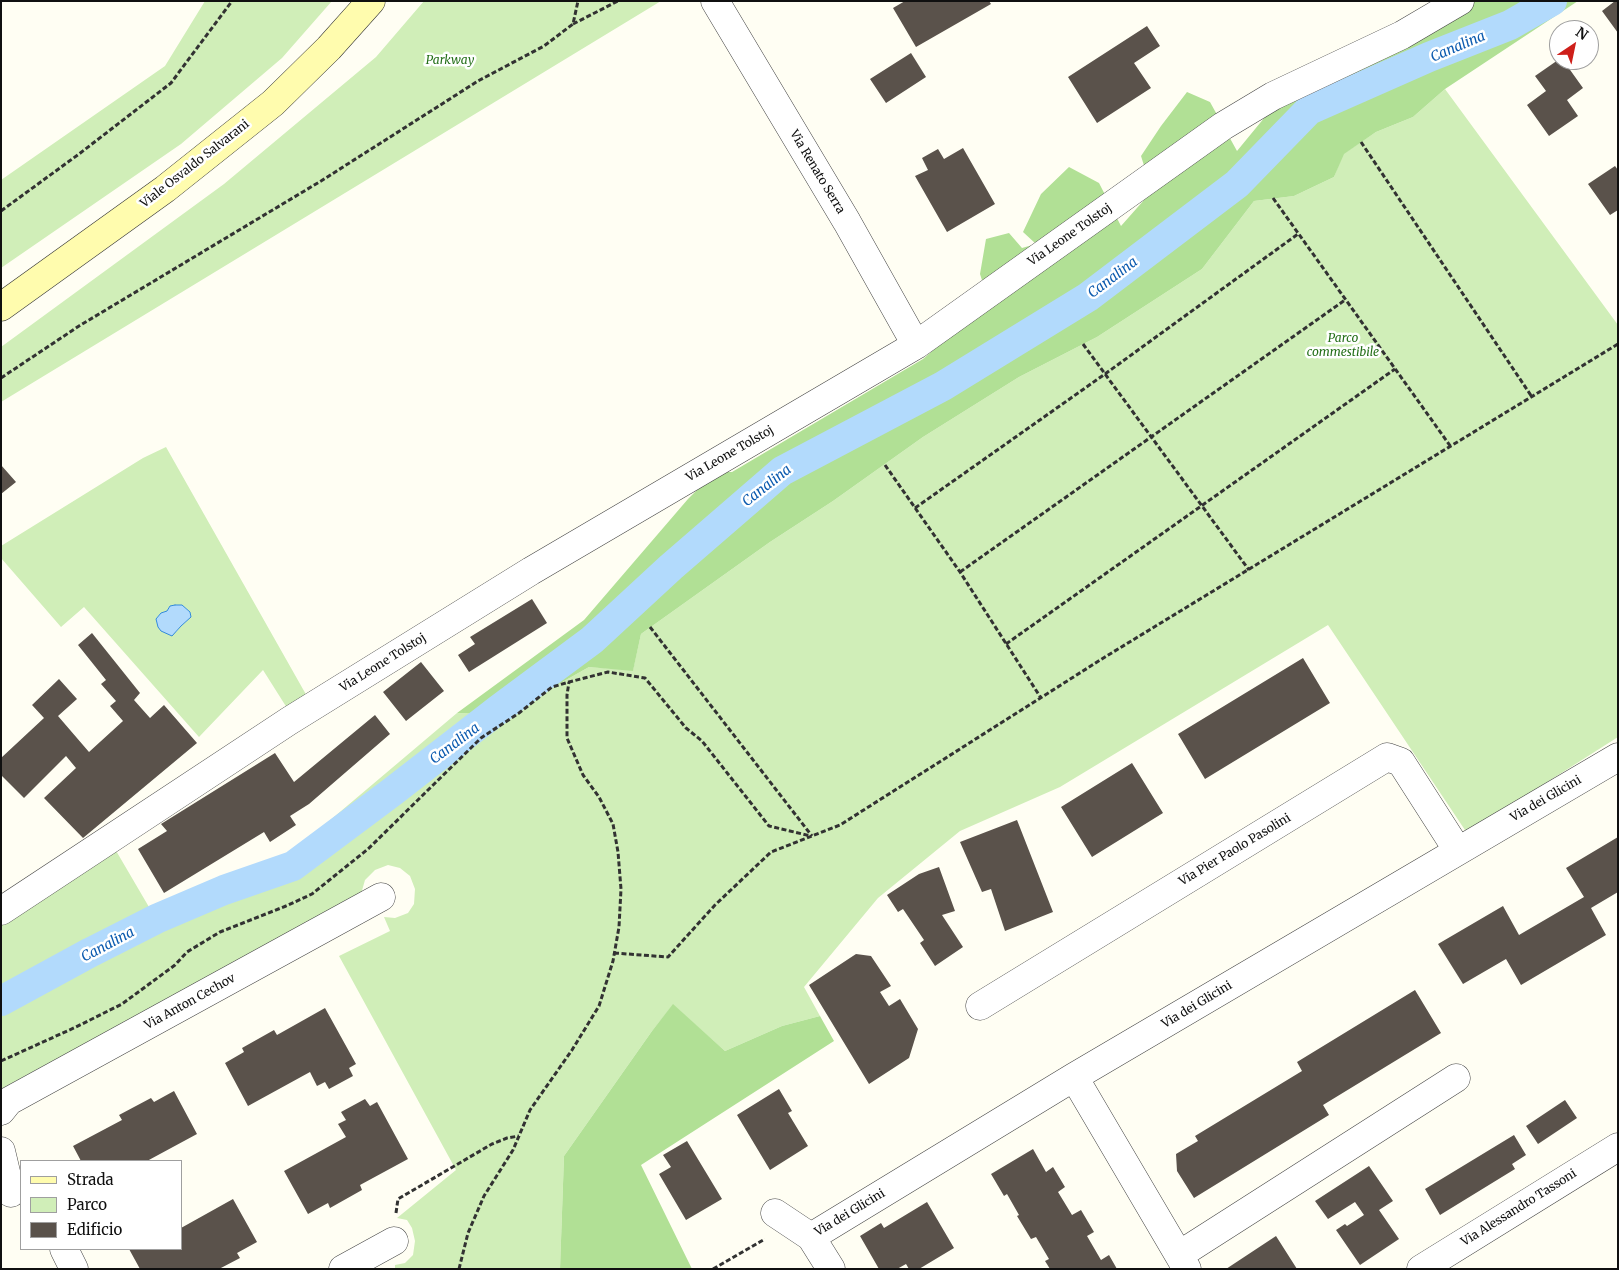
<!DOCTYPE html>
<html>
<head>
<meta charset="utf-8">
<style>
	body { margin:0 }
	#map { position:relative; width:1619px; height:1270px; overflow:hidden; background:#fffef3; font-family:Merriweather,serif }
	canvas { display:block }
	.frame { position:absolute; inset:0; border:2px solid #101010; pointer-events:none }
	.legend { position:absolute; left:20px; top:1160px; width:162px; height:90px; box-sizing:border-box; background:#fff; border:1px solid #9f9f9f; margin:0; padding:6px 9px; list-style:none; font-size:15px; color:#101010 }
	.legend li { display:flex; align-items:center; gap:10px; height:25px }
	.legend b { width:25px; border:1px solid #9f9f9f }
	.north { position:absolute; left:1549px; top:20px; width:50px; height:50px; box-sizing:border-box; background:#fff; border:1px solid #9f9f9f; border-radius:50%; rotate:34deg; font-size:14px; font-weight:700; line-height:20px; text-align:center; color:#101010 }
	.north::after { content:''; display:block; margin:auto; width:18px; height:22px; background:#ce1f1a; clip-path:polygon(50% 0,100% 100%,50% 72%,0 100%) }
</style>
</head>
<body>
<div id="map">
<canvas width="1619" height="1270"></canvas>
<div class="frame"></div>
<ul class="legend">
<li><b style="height:6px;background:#fffcae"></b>Strada</li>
<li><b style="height:14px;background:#d0eeb8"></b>Parco</li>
<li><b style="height:14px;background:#5a524b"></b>Edificio</li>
</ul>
<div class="north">N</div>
</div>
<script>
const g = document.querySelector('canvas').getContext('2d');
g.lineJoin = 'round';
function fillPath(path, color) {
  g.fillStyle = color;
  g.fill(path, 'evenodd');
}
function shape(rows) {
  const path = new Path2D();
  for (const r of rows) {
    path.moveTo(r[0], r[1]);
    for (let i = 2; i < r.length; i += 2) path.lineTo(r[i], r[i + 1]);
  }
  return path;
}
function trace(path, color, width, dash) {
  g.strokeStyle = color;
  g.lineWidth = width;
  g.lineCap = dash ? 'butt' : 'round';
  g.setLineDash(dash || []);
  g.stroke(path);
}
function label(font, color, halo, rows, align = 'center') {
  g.font = font + ' Merriweather,serif';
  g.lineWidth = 5;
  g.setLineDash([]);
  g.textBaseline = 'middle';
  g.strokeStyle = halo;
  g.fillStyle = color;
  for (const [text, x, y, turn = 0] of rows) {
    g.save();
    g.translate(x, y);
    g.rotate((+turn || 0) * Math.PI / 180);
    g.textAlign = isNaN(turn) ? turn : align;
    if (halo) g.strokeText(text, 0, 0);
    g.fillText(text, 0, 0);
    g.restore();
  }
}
fillPath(shape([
	[205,1,332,1,282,58,181,144,1,268,1,180,165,66],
	[424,1,661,1,1,402,1,347,224,184,376,57],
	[1445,89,1618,325,1618,737,1467,833,1328,625,1060,787,960,831,878,898,804,987,820,1016,782,1026,725,1051,673,1005,652,1031,564,1156,560,1269,395,1269,395,1265,405,1263,413,1255,415,1241,412,1228,407,1220,397,1218,456,1170,339,956,390,931,384,917,395,918,408,913,414,904,415,889,410,876,400,868,388,865,375,870,365,880,361,894,343,905,1,1089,1,924,115,849,156,919,289,855,457,713,504,715,589,667,633,670,641,634,770,542,833,501,923,437,1019,377,1097,337,1202,269,1254,201,1294,196,1334,177,1343,154,1376,132,1413,117],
	[166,447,308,698,287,708,263,670,199,737,84,607,61,627,1,558,1,546,143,458],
	[182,605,190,612,191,617,181,626,176,632,158,627,156,619,161,613,167,611,170,606]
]), '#d0eeb8');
fillPath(shape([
	[1461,1,1578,1,1445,89,1413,117,1376,132,1344,154,1334,177,1294,196,1254,201,1202,269,1097,337,1019,377,923,437,833,501,770,542,641,634,633,671,589,667,504,715,457,713,584,620,688,499,715,472,732,472,923,359,989,302,980,274,986,239,1009,233,1022,248,1036,244,1023,232,1041,194,1069,167,1099,183,1121,226,1152,191,1141,156,1161,126,1187,92,1210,102,1237,151,1274,106],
	[673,1004,725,1051,782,1026,820,1016,834,1041,641,1165,692,1269,560,1269,564,1156,652,1031]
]), '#b1e095');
const water = shape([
	[175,605,182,605,190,612,191,617,181,626,172,636,161,631,158,627,156,619,161,613,167,611,170,606,175,605]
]);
fillPath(water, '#b2dafc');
trace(water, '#328ada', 1);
trace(shape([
	[1,1001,91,952,156,919,224,890,293,866,392,792,499,709,592,640,671,567,782,471,943,386,1088,297,1237,184,1309,110,1429,57,1510,25,1552,1]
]), '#b2dafc', 30);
fillPath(shape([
	[905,1,989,1,991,4,916,47,893,8],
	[1615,1,1618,1,1618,33,1602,11],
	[1147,26,1160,46,1134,63,1151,88,1097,123,1068,77],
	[911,53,926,77,886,103,870,79],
	[1558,60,1563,60,1583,88,1567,100,1578,116,1549,136,1527,105,1546,91,1535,76],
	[963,148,995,204,947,232,915,176,928,170,922,158,938,149,944,159],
	[1615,166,1618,170,1618,210,1610,215,1588,184],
	[1,465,16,482,1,494],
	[532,599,547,623,469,672,458,655,475,644,470,637],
	[92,633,140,693,134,700,150,718,164,705,197,743,83,838,44,798,76,768,66,756,24,798,1,775,1,758,44,718,32,705,59,679,77,699,58,716,89,752,123,721,110,706,116,701,101,684,106,680,78,645],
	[1303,658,1330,703,1205,779,1178,734],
	[421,662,444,691,406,721,383,692],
	[375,715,390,734,309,804,290,816,296,825,270,842,264,832,164,893,138,849,167,831,161,824,275,753,294,782],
	[1132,763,1163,813,1092,857,1061,807],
	[1017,820,1053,912,1005,931,991,889,982,892,960,842],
	[1618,837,1618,892,1591,908,1606,935,1521,985,1506,959,1463,984,1438,944,1503,906,1519,935,1584,897,1566,868],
	[939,867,955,911,942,915,963,947,935,966,920,943,924,940,903,909,898,912,887,895,919,874],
	[856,954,871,956,891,986,880,992,889,1006,900,999,918,1029,909,1058,869,1084,809,985],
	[1415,990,1441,1033,1323,1105,1329,1115,1194,1198,1177,1171,1176,1154,1198,1141,1195,1136,1302,1071,1297,1062],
	[325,1008,356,1064,349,1068,353,1076,329,1089,325,1082,317,1086,310,1072,248,1106,225,1063,244,1052,242,1048,274,1030,277,1035],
	[779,1089,792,1111,788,1113,808,1146,770,1170,737,1115],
	[174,1091,197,1134,147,1161,81,1161,73,1146,122,1120,119,1115,151,1098,154,1102],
	[365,1099,370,1106,377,1102,408,1159,360,1185,362,1190,330,1208,328,1203,308,1214,284,1171,346,1137,338,1124,346,1120,341,1112],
	[1565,1100,1577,1118,1538,1144,1526,1126],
	[1514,1135,1526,1155,1512,1164,1515,1169,1440,1215,1425,1189],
	[687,1141,722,1199,686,1220,659,1174,671,1167,663,1155],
	[1033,1149,1046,1172,1053,1167,1065,1187,1058,1192,1072,1215,1081,1210,1094,1232,1087,1236,1101,1260,1109,1255,1117,1269,1050,1269,1045,1261,1049,1259,1036,1237,1031,1239,1017,1216,1019,1215,1007,1194,1004,1196,991,1174],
	[1369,1166,1393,1201,1379,1210,1399,1239,1360,1265,1336,1230,1345,1224,1347,1226,1364,1215,1355,1202,1328,1219,1315,1201],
	[233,1199,257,1242,237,1253,240,1258,219,1269,140,1269,129,1249,181,1249,181,1228],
	[927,1202,954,1248,919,1269,909,1269,906,1264,897,1269,879,1269,860,1236,881,1223,884,1228],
	[1276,1236,1297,1269,1226,1269]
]), '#5a524b');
const minor = shape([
	[715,1,847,222,916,345],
	[1,911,289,721,531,571,916,345,1223,126,1273,96,1402,35,1460,1],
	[980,1006,1387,757,1401,762,1458,851],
	[1074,1077,1187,1269],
	[1,1111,9,1101,381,897],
	[1,1151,11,1193],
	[775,1213,811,1237],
	[64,1249,74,1269],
	[1179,1255,1456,1078],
	[343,1269,394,1241],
	[831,1269,811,1237,1074,1077,1618,757]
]);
const tertiary = shape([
	[1421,1269,1618,1147]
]);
const secondary = shape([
	[1,307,165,189,273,103,329,48,371,1]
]);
trace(minor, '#434343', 29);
trace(tertiary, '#434343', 29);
trace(secondary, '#323232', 29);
trace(shape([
	[573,24,618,1],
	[1361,142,1532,397],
	[1273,198,1451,447],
	[1,211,79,154,171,83,232,1],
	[1083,344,1249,570],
	[1,378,79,326,321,181,478,81,544,46,573,24,578,1],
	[885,465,960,572,1041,698],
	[915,508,1105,374,1298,234],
	[960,572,1345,300],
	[650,627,812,836],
	[1006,644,1395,369],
	[614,953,668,957,715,905,771,852,840,825,1105,657,1618,344],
	[1,1061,76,1027,122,1004,175,965,187,952,220,932,286,906,312,894,368,849,481,738,519,713,552,687,569,682,608,672,645,678,686,728,702,741,769,826,811,836],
	[396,1213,398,1199,492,1144,507,1138,519,1136],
	[459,1269,468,1233,484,1196,513,1150,530,1110,572,1050,599,1006,613,961,619,927,621,889,618,852,613,824,599,797,583,775,567,738,567,695,569,682],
	[713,1269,765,1239]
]), '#323232', 3, [5, 2.5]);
trace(minor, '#fff', 28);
trace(tertiary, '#fff', 28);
trace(secondary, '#fffcae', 28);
label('italic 12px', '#246f19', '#fff', [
	["Parkway",450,61],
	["Parco",1343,339],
	["commestibile",1343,353]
]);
label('12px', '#101010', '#fff', [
	["Viale Osvaldo Salvarani",195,164,-38],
	["Via Renato Serra",817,172,59],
	["Via Leone Tolstoj",1070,235,-35],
	["Via Leone Tolstoj",730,454,-30],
	["Via Leone Tolstoj",383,663,-32],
	["Via dei Glicini",1546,799,-30],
	["Via Pier Paolo Pasolini",1235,850,-31],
	["Via Anton Cechov",190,1002,-29],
	["Via dei Glicini",1197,1005,-31],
	["Via Alessandro Tassoni",1519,1208,-32],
	["Via dei Glicini",850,1213,-31]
]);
label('italic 14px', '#0c5baf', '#fff', [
	["Canalina",1458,47,-23],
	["Canalina",1113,278,-37],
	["Canalina",767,486,-38],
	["Canalina",455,744,-37],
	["Canalina",108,945,-28]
]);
</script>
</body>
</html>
